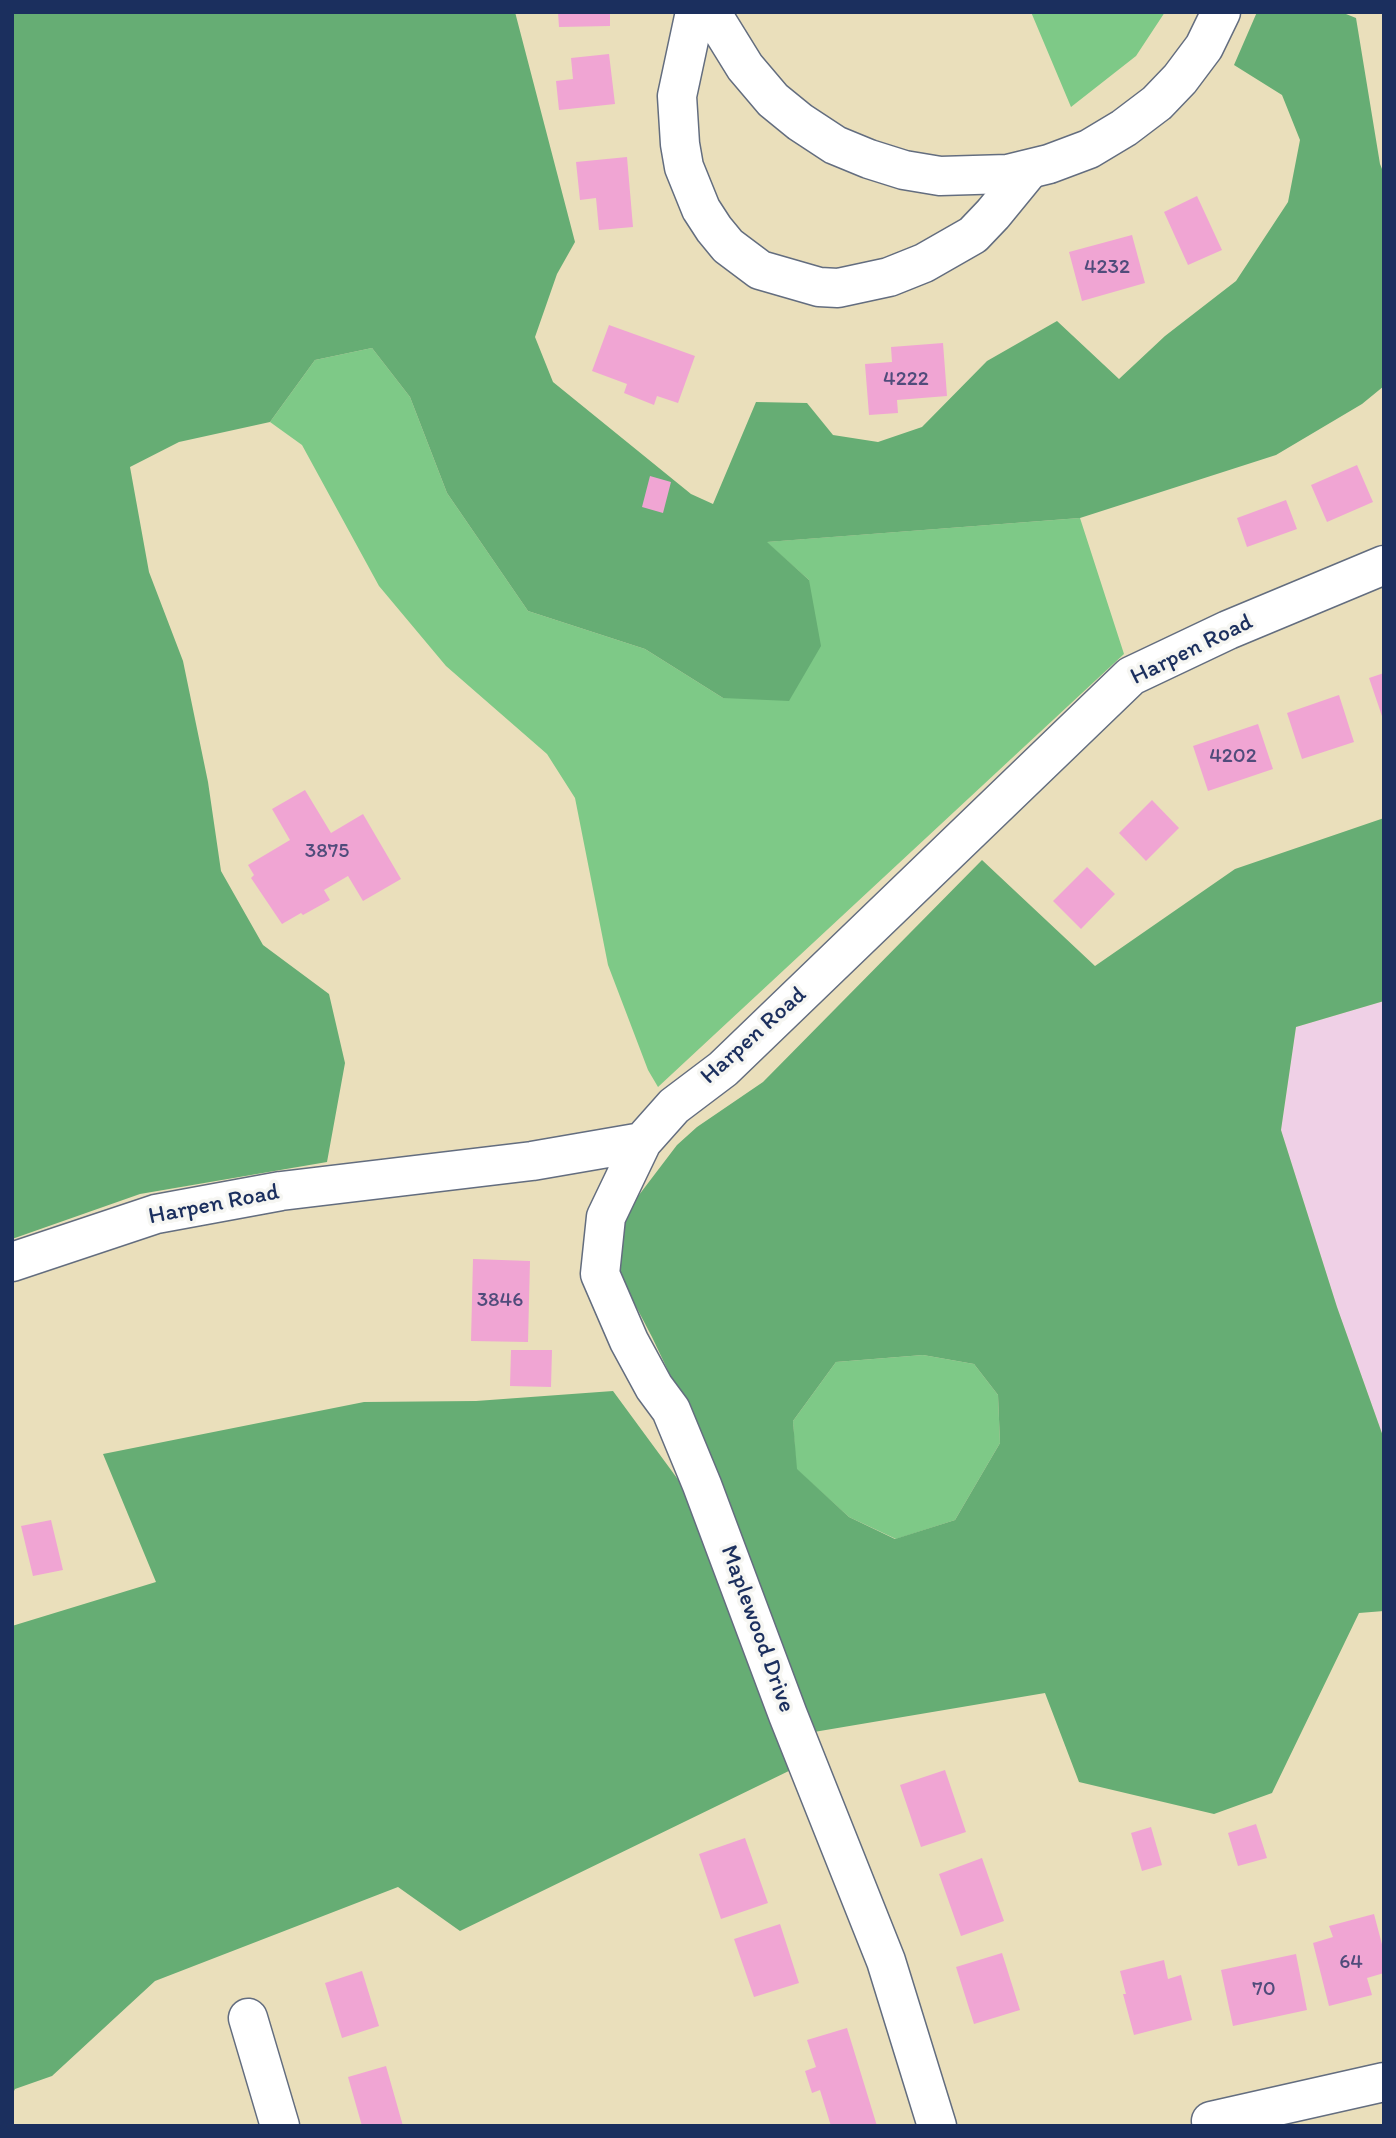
<!DOCTYPE html>
<html>
<head>
<meta charset="utf-8">
<style>
	body { margin:0 }
	#map { position:relative; width:1396px; height:2138px; overflow:hidden; background:#eadfbb; font-family:Itim,sans-serif }
	canvas { display:block }
	.frame { position:absolute; inset:0; border:14px solid #1b2f5e; pointer-events:none }
</style>
</head>
<body>
<div id="map">
<canvas width="1396" height="2138"></canvas>
<div class="frame"></div>
</div>
<script>
const g = document.querySelector('canvas').getContext('2d');
g.lineJoin = 'round';
function fillPath(path, color) {
  g.fillStyle = color;
  g.fill(path, 'evenodd');
}
function shape(rows) {
  const path = new Path2D();
  for (const r of rows) {
    path.moveTo(r[0], r[1]);
    for (let i = 2; i < r.length; i += 2) path.lineTo(r[i], r[i + 1]);
  }
  return path;
}
function trace(path, color, width, dash) {
  g.strokeStyle = color;
  g.lineWidth = width;
  g.lineCap = dash ? 'butt' : 'round';
  g.setLineDash(dash || []);
  g.stroke(path);
}
function label(font, color, halo, rows, align = 'center') {
  g.font = font + ' Itim,sans-serif';
  g.lineWidth = 7;
  g.setLineDash([]);
  g.textBaseline = 'middle';
  g.strokeStyle = halo;
  g.fillStyle = color;
  for (const [text, x, y, turn = 0] of rows) {
    g.save();
    g.translate(x, y);
    g.rotate((+turn || 0) * Math.PI / 180);
    g.textAlign = isNaN(turn) ? turn : align;
    if (halo) g.strokeText(text, 0, 0);
    g.fillText(text, 0, 0);
    g.restore();
  }
}
fillPath(shape([
	[1384,1001,1384,1439,1337,1307,1281,1130,1296,1027]
]), '#efd0e6');
fillPath(shape([
	[1031,12,1165,12,1136,56,1071,107],
	[372,348,410,397,447,493,528,611,645,649,723,698,809,580,766,542,1080,518,1124,654,658,1087,648,1070,608,965,575,798,547,754,446,666,379,586,302,445,270,422,315,360],
	[923,1355,974,1364,998,1395,1000,1443,955,1520,896,1539,849,1517,796,1469,793,1421,836,1362]
]), '#7ec987');
fillPath(shape([
	[12,12,515,12,575,242,557,274,535,337,553,382,691,494,713,504,756,402,807,403,833,435,878,442,922,427,987,361,1057,321,1119,379,1165,336,1236,281,1288,202,1300,140,1282,95,1234,65,1257,12,1341,12,1356,18,1380,164,1384,174,1384,386,1362,404,1276,455,1080,518,767,542,809,580,821,646,789,701,723,698,645,649,528,611,447,493,410,397,372,348,315,360,270,422,179,442,130,467,149,572,183,661,208,782,221,871,263,945,329,994,345,1063,327,1162,140,1194,12,1239],
	[1384,818,1384,1001,1296,1027,1281,1130,1337,1307,1384,1439,1384,1611,1359,1613,1272,1793,1214,1814,1079,1782,1045,1693,808,1733,728,1497,652,1337,618,1272,623,1216,677,1145,697,1127,763,1082,982,860,1095,966,1235,869],
	[923,1355,974,1364,998,1395,1000,1443,955,1520,895,1539,849,1517,797,1469,793,1421,836,1362],
	[613,1391,685,1489,797,1767,460,1931,398,1887,155,1981,52,2076,15,2089,12,2095,12,1626,156,1582,103,1454,364,1402,476,1401]
]), '#66ad74');
fillPath(shape([
	[558,12,610,12,610,26,559,27],
	[609,54,615,104,559,110,556,81,573,79,571,58],
	[627,157,633,227,599,230,596,198,580,200,576,162],
	[1197,196,1222,250,1188,265,1164,212],
	[1132,235,1145,283,1082,301,1069,252],
	[609,325,695,356,678,403,657,396,654,405,624,393,627,384,592,371],
	[943,343,947,396,897,400,898,413,869,415,865,364,892,362,891,347],
	[1357,465,1373,502,1327,522,1311,485],
	[650,476,671,482,663,513,642,507],
	[1286,500,1297,529,1247,547,1237,518],
	[1384,673,1384,719,1383,719,1369,678],
	[1339,695,1354,742,1302,759,1287,713],
	[1258,724,1273,769,1208,791,1193,746],
	[305,790,331,833,363,814,401,879,363,901,348,876,324,890,330,900,303,915,301,913,282,924,251,878,254,875,248,865,290,840,272,809],
	[1152,800,1179,828,1146,861,1119,833],
	[1087,867,1115,894,1081,929,1053,901],
	[473,1259,530,1261,528,1342,471,1341],
	[511,1350,552,1350,551,1387,510,1386],
	[51,1520,63,1570,33,1576,21,1526],
	[945,1770,966,1832,921,1847,900,1785],
	[1256,1824,1267,1858,1238,1866,1228,1833],
	[1151,1827,1162,1865,1142,1871,1131,1833],
	[745,1838,768,1903,721,1919,699,1854],
	[982,1858,1004,1921,961,1936,939,1874],
	[1374,1914,1384,1952,1384,1973,1367,1978,1372,1995,1329,2006,1313,1943,1333,1937,1329,1926],
	[780,1924,799,1983,754,1997,734,1939],
	[1002,1953,1020,2010,974,2024,956,1967],
	[1296,1954,1307,2010,1233,2026,1221,1970],
	[1164,1960,1168,1979,1181,1975,1192,2020,1134,2035,1123,1994,1126,1994,1120,1971],
	[362,1971,379,2026,342,2038,325,1983],
	[847,2028,877,2126,831,2126,820,2090,812,2093,805,2071,816,2067,807,2040],
	[386,2066,403,2126,362,2126,348,2077]
]), '#f0a5d3');
const minor = shape([
	[695,12,677,96,680,144,684,167,701,209,714,229,728,246,760,270,819,287,838,288,889,277,924,263,973,235,993,214,1029,170],
	[12,1262,156,1214,281,1191,532,1161,642,1142],
	[248,2018,280,2126],
	[1211,2121,1384,2082],
	[937,2126,886,1961,788,1715,702,1485,671,1410,654,1387,629,1341,600,1274,606,1217,642,1142,674,1106,723,1069,1131,676,1228,630,1384,565]
]);
const major = shape([
	[711,12,745,67,773,100,800,122,835,145,869,159,904,170,940,176,1008,174,1049,164,1089,149,1124,128,1157,103,1180,79,1204,47,1221,12]
]);
trace(minor, '#636d7f', 41);
trace(major, '#636d7f', 41);
trace(minor, '#fff', 38);
trace(major, '#fff', 38);
label('21px', '#504c7b', null, [
	["4232",1107,268],
	["4222",906,380],
	["4202",1233,757],
	["3875",327,852],
	["3846",500,1301],
	["64",1351,1963],
	["70",1264,1990]
]);
label('24px', '#1b2f5e', '#f6f6f2', [
	["Harpen Road",1192,650,-26],
	["Harpen Road",754,1036,-42],
	["Harpen Road",214,1205,-11],
	["Maplewood Drive",757,1629,70]
]);
</script>
</body>
</html>
